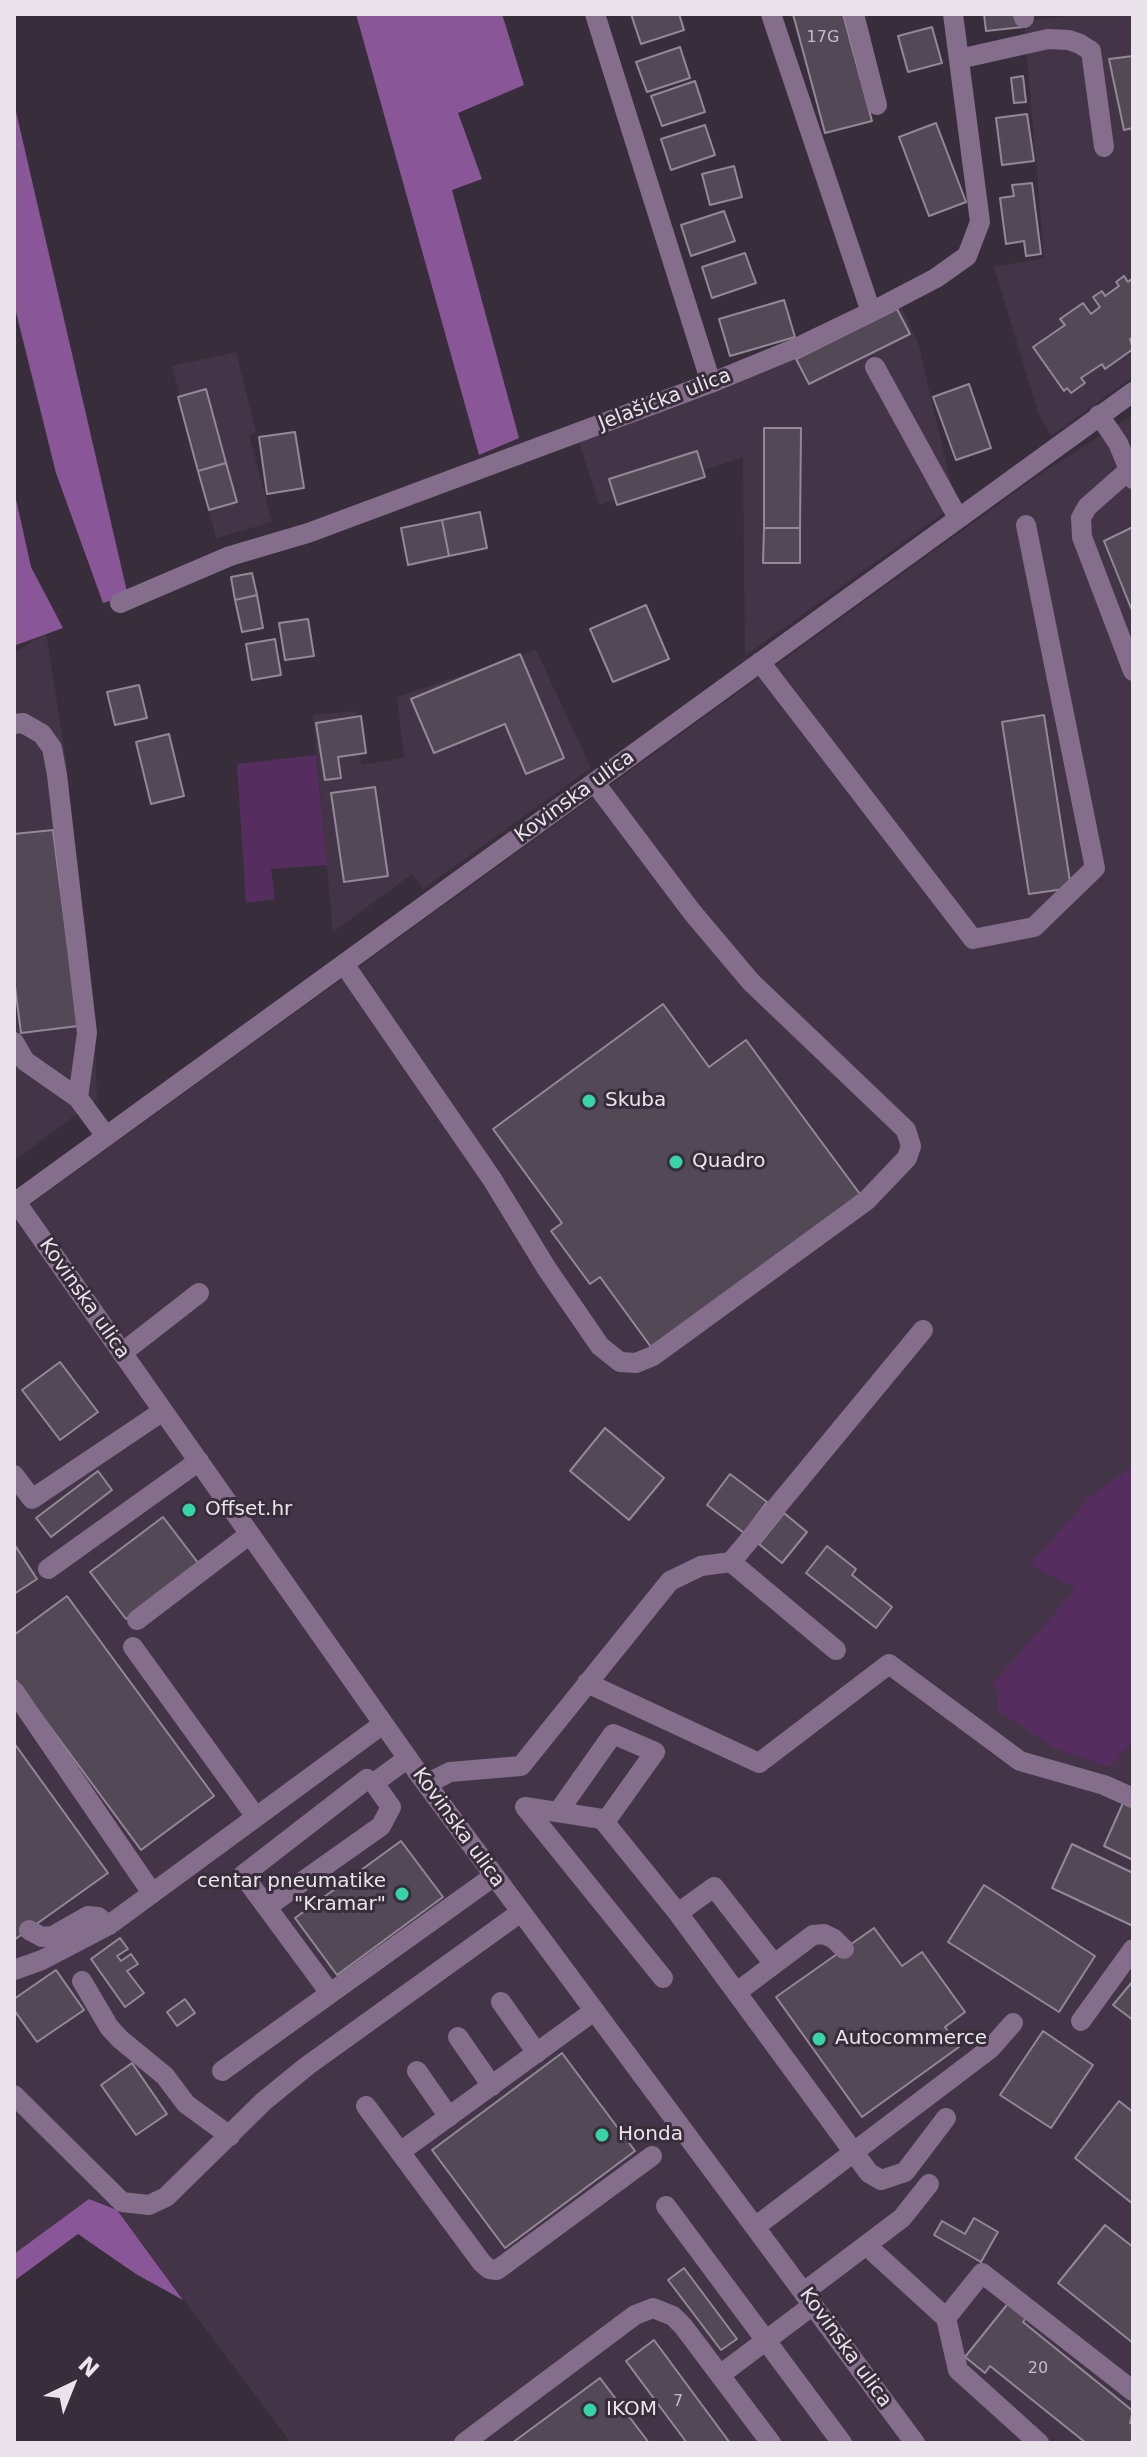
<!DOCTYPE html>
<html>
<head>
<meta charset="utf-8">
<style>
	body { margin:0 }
	#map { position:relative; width:1147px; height:2457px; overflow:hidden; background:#382e3b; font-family:"DejaVu Sans",sans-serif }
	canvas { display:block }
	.frame { position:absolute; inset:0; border:16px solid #eae3eb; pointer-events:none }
	.north { position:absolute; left:32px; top:2345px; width:80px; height:80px; -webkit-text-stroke:6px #382e3b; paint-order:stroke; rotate:43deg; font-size:22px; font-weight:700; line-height:32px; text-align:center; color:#eae3eb }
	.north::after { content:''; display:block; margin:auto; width:28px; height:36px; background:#eae3eb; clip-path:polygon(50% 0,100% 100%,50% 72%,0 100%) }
</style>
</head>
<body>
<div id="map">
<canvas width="1147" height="2457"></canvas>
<div class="frame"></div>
<div class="north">N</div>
</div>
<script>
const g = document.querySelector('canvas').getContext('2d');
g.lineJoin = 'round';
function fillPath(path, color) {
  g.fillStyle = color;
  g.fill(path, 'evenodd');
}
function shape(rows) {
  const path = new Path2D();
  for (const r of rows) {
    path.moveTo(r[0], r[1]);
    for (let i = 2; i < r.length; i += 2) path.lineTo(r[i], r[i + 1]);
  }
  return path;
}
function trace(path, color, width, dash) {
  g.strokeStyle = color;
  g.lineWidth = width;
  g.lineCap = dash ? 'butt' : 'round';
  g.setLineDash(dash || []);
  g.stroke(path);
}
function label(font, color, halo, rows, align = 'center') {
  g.font = font + ' "DejaVu Sans",sans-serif';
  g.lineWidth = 6;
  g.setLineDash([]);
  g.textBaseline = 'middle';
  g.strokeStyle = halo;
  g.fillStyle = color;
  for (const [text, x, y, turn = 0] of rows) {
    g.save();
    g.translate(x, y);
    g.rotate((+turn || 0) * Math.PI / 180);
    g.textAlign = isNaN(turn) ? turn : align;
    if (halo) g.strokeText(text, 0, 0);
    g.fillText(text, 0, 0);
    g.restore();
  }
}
fillPath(shape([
	[1085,14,1133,14,1133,377,1051,436,1039,415,994,267,1044,258,1024,21],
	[900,303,918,343,956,504,745,656,743,457,599,505,579,441],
	[236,352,256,432,249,435,272,522,216,538,172,366],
	[1133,415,1133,2443,291,2443,117,2210,89,2199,14,2254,14,1216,1039,475],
	[46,633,66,760,95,1047,97,1099,14,1161,14,653],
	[536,650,591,768,423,889,412,874,333,932,313,715,356,711,361,765,404,758,397,697]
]), '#433547');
fillPath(shape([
	[316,755,327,865,271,869,275,899,246,903,237,764],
	[1133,1466,1133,1741,1110,1767,1058,1750,997,1710,998,1695,992,1685,1076,1589,1030,1565,1087,1500]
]), '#552e5f');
fillPath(shape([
	[356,14,502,14,524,85,458,113,482,179,452,190,519,438,479,455],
	[14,103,128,596,103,603,56,473,14,304],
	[14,490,31,567,63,628,16,645],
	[89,2199,117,2210,183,2300,136,2274,78,2234,14,2281,14,2254]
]), '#895798');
const building = shape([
	[631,14,679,14,684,30,641,44,631,14],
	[793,14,843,14,872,121,825,133,793,14],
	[984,14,1021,14,1023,27,986,31,984,14],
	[932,27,942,63,908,72,898,36,932,27],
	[680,47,690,78,647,92,636,62,680,47],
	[1133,56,1133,128,1124,130,1109,59,1133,56],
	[1023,76,1026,102,1014,103,1011,78,1023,76],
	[695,81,705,112,662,126,651,96,695,81],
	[1027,114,1034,161,1002,165,996,118,1027,114],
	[936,123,966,202,929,216,899,137,936,123],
	[705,125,715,155,671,170,661,139,705,125],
	[734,166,742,197,710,205,702,174,734,166],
	[1032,183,1041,254,1026,256,1024,241,1006,244,1000,198,1014,196,1012,185,1032,183],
	[724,211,735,241,691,256,681,225,724,211],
	[745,253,756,283,712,298,702,267,745,253],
	[1124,276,1128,282,1133,278,1133,337,1130,339,1133,349,1105,369,1102,364,1081,378,1085,383,1071,393,1067,388,1064,391,1033,347,1065,325,1060,319,1083,303,1091,314,1100,307,1093,297,1102,291,1105,296,1119,286,1116,282,1124,276],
	[784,300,795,337,730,356,719,319,784,300],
	[897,309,910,334,809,384,796,359,897,309],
	[969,384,991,448,956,460,933,397,969,384],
	[206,389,226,463,198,471,178,397,206,389],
	[764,428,801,428,800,528,764,528,764,428],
	[295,432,304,488,267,494,259,437,295,432],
	[697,451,705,477,617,505,609,479,697,451],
	[226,463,237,502,209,510,198,471,226,463],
	[480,512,487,548,449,556,442,520,480,512],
	[442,520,449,556,408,565,401,528,442,520],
	[1133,527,1133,613,1104,541,1133,527],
	[764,528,800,528,800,563,763,563,764,528],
	[252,573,257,595,235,600,231,577,252,573],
	[257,595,263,628,242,632,235,600,257,595],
	[646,605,669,659,613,682,590,629,646,605],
	[308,619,314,656,285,660,279,623,308,619],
	[275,639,281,675,252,680,246,644,275,639],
	[520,654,564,758,526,774,505,724,434,753,411,699,520,654],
	[139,685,147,718,115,725,107,692,139,685],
	[1044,715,1071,888,1029,894,1002,722,1044,715],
	[361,716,366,753,338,757,341,778,325,780,316,723,361,716],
	[169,734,184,796,151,804,136,742,169,734],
	[375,787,388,876,344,882,331,793,375,787],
	[53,830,78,1026,21,1033,14,979,14,834,53,830],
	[663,1004,709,1067,746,1040,860,1194,651,1347,600,1277,590,1284,551,1231,562,1223,493,1129,663,1004],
	[60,1362,98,1412,60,1440,22,1390,60,1362],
	[605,1428,664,1478,629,1520,570,1471,605,1428],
	[98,1471,112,1490,51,1537,36,1518,98,1471],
	[730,1474,767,1502,744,1533,707,1505,730,1474],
	[784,1513,807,1532,782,1563,759,1544,784,1513],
	[163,1517,199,1564,126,1619,90,1572,163,1517],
	[14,1544,37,1579,14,1594,14,1544],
	[827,1546,856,1569,852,1575,892,1607,876,1628,806,1573,827,1546],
	[67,1596,214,1796,141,1850,14,1678,14,1635,67,1596],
	[14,1743,108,1873,14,1940,14,1743],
	[1123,1803,1133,1808,1133,1860,1104,1846,1123,1803],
	[401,1841,443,1897,337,1975,295,1918,401,1841],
	[1072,1844,1133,1873,1133,1926,1052,1888,1072,1844],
	[984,1885,1095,1956,1059,2012,948,1942,984,1885],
	[874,1928,902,1966,922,1952,965,2012,945,2027,959,2047,862,2117,776,1997,874,1928],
	[120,1938,128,1949,117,1956,121,1961,131,1954,138,1964,127,1971,144,1993,125,2007,91,1959,120,1938],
	[56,1970,84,2010,37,2042,14,2010,14,1999,56,1970],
	[1133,1981,1133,2020,1113,2005,1133,1981],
	[185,1999,195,2013,177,2026,167,2012,185,1999],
	[1043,2031,1093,2065,1051,2128,1000,2095,1043,2031],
	[562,2053,635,2151,505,2248,432,2150,562,2053],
	[132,2063,167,2114,136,2135,101,2085,132,2063],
	[1119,2101,1133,2112,1133,2204,1075,2158,1119,2101],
	[974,2218,998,2232,981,2262,934,2235,942,2221,965,2234,974,2218],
	[1105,2225,1133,2247,1133,2343,1058,2283,1105,2225],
	[684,2268,737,2339,721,2350,668,2280,684,2268],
	[1010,2301,1028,2315,1023,2322,1133,2411,1130,2423,1133,2425,1133,2439,1130,2443,1086,2443,990,2366,985,2373,965,2357,1010,2301],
	[654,2340,730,2443,687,2443,626,2361,654,2340],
	[600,2378,649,2443,512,2443,600,2378]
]);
fillPath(building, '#534856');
trace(building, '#938897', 2);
trace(shape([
	[595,14,711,383],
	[771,14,871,312],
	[854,14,877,105],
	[1023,14,1024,18],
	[959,59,1048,39,1069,40,1080,44,1091,51,1104,147],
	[875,367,958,518],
	[1099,415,1118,443,1133,479],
	[1129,470,1087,507,1081,518,1082,537,1133,671],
	[120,603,230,556,308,533,711,383,796,348,871,312,936,278,967,256,980,222,953,14],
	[760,662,973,939,1034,927,1095,868,1026,525],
	[14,724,23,723,42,734,52,748,57,775,87,1033,78,1098],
	[344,964,492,1179,547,1269,600,1346,620,1362,636,1363,653,1356,866,1201,907,1158,911,1146,906,1130,751,982,692,912,595,783],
	[14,1042,25,1061,78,1098,106,1136],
	[16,1202,416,1770,915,2443],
	[14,1203,1133,392],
	[122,1353,199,1293],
	[14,1475,32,1499,163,1411],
	[731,1562,923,1330],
	[48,1569,199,1461],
	[137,1620,250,1534],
	[133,1647,256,1817],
	[587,1683,759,1763,889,1664,1020,1761,1104,1785,1133,1798],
	[14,1691,152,1893],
	[374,1783,408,1758],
	[426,1784,450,1772,521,1766,670,1581,701,1566,731,1562,836,1650],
	[525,1807,602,1819,678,1913,869,2173,881,2180,905,2172,946,2118],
	[525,1807,663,1978],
	[558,1812,613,1734,655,1752,605,1822],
	[268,1906,381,1826,391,1807,374,1783,367,1779,243,1875,330,1993],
	[678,1913,714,1887,774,1964],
	[29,1930,42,1937,53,1936,88,1916,98,1917,109,1925],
	[14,1970,42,1960,109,1925,383,1724],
	[82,1981,109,2027,120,2039,165,2076,186,2104,230,2136],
	[737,1992,813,1935,824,1934,834,1939,844,1949],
	[501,2002,537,2053],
	[1081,2021,1133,1949],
	[458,2037,492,2086],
	[222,2071,494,1876],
	[417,2071,449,2117],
	[14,2095,122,2202,149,2205,166,2197,264,2101,307,2066,521,1912],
	[366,2106,400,2152,594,2011],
	[400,2152,482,2263,489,2269,497,2270,652,2156],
	[666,2206,842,2443],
	[755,2227,991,2048,1013,2023],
	[866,2245,946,2318,982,2273,1133,2391],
	[804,2292,902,2218,929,2184],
	[946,2318,958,2370,1039,2443],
	[720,2375,813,2305],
	[464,2443,635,2315,653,2308,673,2316,683,2326,771,2443]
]), '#846e8b', 20);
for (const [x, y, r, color] of [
	[589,1101,8,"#36d4a7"],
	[676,1162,8,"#36d4a7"],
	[189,1510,8,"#36d4a7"],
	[402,1894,8,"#36d4a7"],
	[819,2039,8,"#36d4a7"],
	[602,2135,8,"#36d4a7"],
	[590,2410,8,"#36d4a7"]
]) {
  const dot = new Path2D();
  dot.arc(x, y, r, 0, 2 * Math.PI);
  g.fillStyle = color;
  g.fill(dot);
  trace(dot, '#382e3b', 3);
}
label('16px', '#c4bcc6', null, [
	["17G",823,38],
	["20",1038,2369],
	["7",678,2402]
]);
label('20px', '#eae3eb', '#382e3b', [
	["Jelašićka ulica",665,400,-21],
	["Kovinska ulica",575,797,-36],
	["Kovinska ulica",84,1299,55],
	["Kovinska ulica",458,1828,54],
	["Kovinska ulica",845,2348,54]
]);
label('20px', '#eae3eb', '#382e3b', [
	["Skuba",605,1101],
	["Quadro",692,1162],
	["Offset.hr",205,1510],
	["centar pneumatike",386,1882,"right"],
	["\"Kramar\"",386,1905,"right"],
	["Autocommerce",835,2039],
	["Honda",618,2135],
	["IKOM",606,2410]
], 'left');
</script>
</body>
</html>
